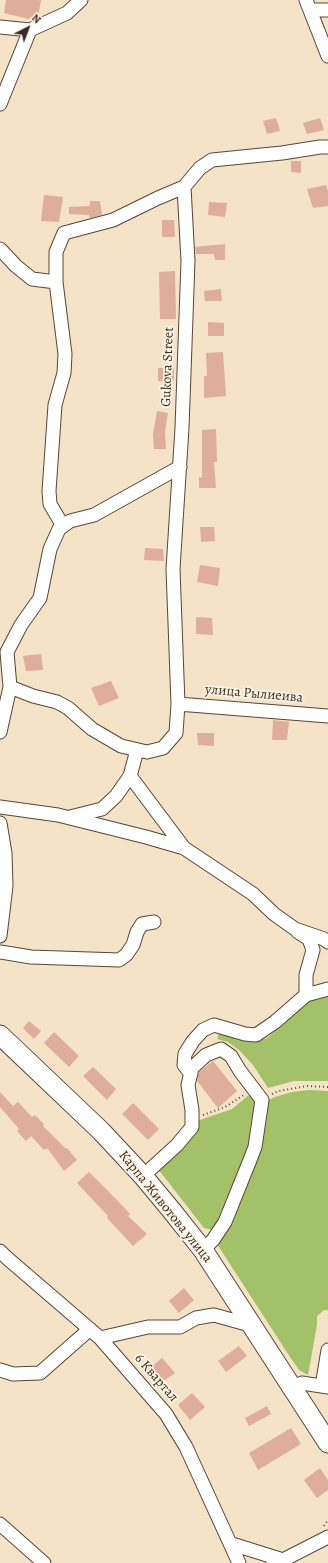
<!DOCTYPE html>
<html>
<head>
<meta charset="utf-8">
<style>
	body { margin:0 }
	#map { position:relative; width:328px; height:1563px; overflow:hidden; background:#f4e3c7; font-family:Alegreya,serif }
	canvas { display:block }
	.north { position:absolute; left:8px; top:8px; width:40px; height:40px; -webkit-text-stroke:3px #fcf5e5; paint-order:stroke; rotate:42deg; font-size:11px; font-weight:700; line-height:16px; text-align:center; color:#3b2a1e }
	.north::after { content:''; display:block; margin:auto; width:14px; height:18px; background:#3b2a1e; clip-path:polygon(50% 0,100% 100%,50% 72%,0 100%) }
</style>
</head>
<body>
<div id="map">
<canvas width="328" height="1563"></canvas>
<div class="north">N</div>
</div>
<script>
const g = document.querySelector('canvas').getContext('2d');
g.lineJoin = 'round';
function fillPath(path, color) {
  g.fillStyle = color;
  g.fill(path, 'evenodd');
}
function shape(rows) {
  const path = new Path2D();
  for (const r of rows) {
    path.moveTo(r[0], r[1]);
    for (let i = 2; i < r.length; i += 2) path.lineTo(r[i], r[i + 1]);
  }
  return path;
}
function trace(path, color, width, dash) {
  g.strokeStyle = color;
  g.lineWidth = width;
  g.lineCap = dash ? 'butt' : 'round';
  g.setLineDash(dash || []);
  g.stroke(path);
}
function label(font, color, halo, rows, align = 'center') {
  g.font = font + ' Alegreya,serif';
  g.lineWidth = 3.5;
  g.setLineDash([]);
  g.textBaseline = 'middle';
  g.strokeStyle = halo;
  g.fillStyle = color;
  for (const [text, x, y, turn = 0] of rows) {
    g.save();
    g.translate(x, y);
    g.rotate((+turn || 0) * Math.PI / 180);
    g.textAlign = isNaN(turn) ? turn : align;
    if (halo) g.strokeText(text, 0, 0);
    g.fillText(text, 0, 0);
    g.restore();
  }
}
fillPath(shape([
	[328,995,328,1081,294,1081,268,1088,253,1065,239,1050,228,1042,217,1039,219,1033,241,1040,255,1042,267,1038,284,1024,309,999],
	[309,1090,328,1091,328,1310,324,1310,317,1316,317,1325,308,1375,299,1370,288,1354,217,1244,265,1102,275,1097,292,1092],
	[250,1094,258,1099,251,1146,226,1207,213,1230,204,1228,158,1169,197,1121,232,1109]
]), '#a2c168');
fillPath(shape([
	[6,0,41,0,38,17,32,20,4,13],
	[276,118,280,131,267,134,263,121],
	[320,118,324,130,307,134,303,123],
	[291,161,301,161,301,173,291,172],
	[326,185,328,191,328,206,313,208,307,189],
	[44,195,63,197,59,222,41,221],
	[90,201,100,201,102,215,90,218,89,215,69,214,69,207,90,206],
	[209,202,227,203,225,217,208,215],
	[162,220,174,220,175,237,162,237],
	[225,244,225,260,215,260,214,254,196,254,195,247],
	[175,271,176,319,160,319,159,272],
	[221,289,222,301,205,301,204,291],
	[208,322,224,323,224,336,208,336],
	[223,352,226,396,204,398,204,376,207,376,206,353],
	[158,368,174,368,174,381,158,381],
	[157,411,168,413,165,431,166,449,154,449,153,434],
	[216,429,217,462,214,462,216,488,199,488,199,477,202,478,202,430],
	[200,527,214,527,215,541,201,542],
	[145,548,163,549,164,561,144,560],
	[200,565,220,568,218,586,197,582],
	[196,617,212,618,213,635,196,634],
	[41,654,43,670,26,671,23,656],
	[111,681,119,698,99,706,91,688],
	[273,720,289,722,287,740,272,740],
	[197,733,214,733,214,746,198,745],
	[29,1021,41,1031,34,1039,23,1028],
	[54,1032,79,1056,69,1067,44,1043],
	[213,1061,237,1091,218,1108,197,1081,199,1072],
	[93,1067,116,1089,107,1100,83,1076],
	[0,1092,13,1106,18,1102,32,1117,35,1115,44,1124,43,1126,66,1149,67,1148,77,1160,64,1171,47,1148,44,1150,31,1136,26,1141,17,1131,19,1129,0,1107],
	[133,1103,159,1129,148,1140,122,1114],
	[89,1172,116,1199,130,1214,128,1216,147,1234,133,1246,107,1218,108,1216,77,1183],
	[184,1288,194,1300,179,1313,169,1301],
	[239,1346,247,1356,226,1372,218,1361],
	[162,1358,175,1373,159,1384,147,1370],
	[192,1393,205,1407,190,1420,178,1405],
	[267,1406,271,1414,249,1426,245,1418],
	[291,1428,301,1444,258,1470,249,1453],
	[320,1468,328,1480,328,1490,317,1498,304,1480]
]), '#deae9b');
const street = shape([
	[306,0,328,56],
	[310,10,328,10],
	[0,27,30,30,67,13,81,0],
	[0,104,30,30],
	[0,249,16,266,32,279,56,282,56,252,64,233,113,220,158,198,184,187],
	[56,282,65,354,64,373,55,405,49,491,50,504,63,526],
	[10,687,33,696,57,702,68,708,92,729,121,746,147,752,163,748,176,733,178,704,173,569,182,428,188,261,184,187,200,168,212,160,282,153,320,147,328,147],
	[178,704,328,716],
	[0,732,10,687,7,652,21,625,40,598,50,549,59,529,70,521,94,515,180,467],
	[130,776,184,848],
	[0,807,58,815,146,837,184,848,253,894,274,914,295,929,324,939,328,942],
	[70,817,102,809,116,796,130,776,137,750],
	[0,823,5,853,6,886,0,936],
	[0,952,31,957,119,960,126,955,133,945,137,932,142,924,154,922],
	[306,995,328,989],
	[191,1074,184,1065,185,1054,193,1041,203,1030,214,1025,245,1034,256,1035,275,1022,306,995,306,975,313,950,309,939,298,932],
	[143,1176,177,1145,192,1127,192,1110,188,1085,192,1068,206,1055,221,1049,231,1056,240,1071,262,1100,255,1147,250,1160,225,1222,213,1240,203,1250],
	[0,1251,7,1258,100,1338,166,1414,186,1447,239,1563],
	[100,1338,148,1327,180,1327,196,1318,214,1315,250,1325],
	[0,1370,13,1374,40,1373,90,1329],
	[322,1386,328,1350],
	[291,1388,302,1383,328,1387],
	[0,1524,44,1563],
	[232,1544,283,1560,283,1563],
	[273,1563,283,1560,328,1537]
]);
const secondary = shape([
	[0,1035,101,1131,143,1176,172,1211,203,1250,328,1443]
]);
trace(street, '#574637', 15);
trace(secondary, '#574637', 21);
trace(shape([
	[272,1094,279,1091,307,1086,328,1087],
	[203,1115,225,1107,244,1095],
	[324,1526,328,1520]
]), '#574637', 2, [1, 3]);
trace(street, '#fff', 13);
trace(secondary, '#fff', 19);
label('14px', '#3b2a1e', '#fcf5e5', [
	["Gukova Street",168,367,-88],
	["улица Рылиеива",254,694,5],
	["Карпа Животова улица",165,1207,51],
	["6 Квартал",156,1378,49]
]);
</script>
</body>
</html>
